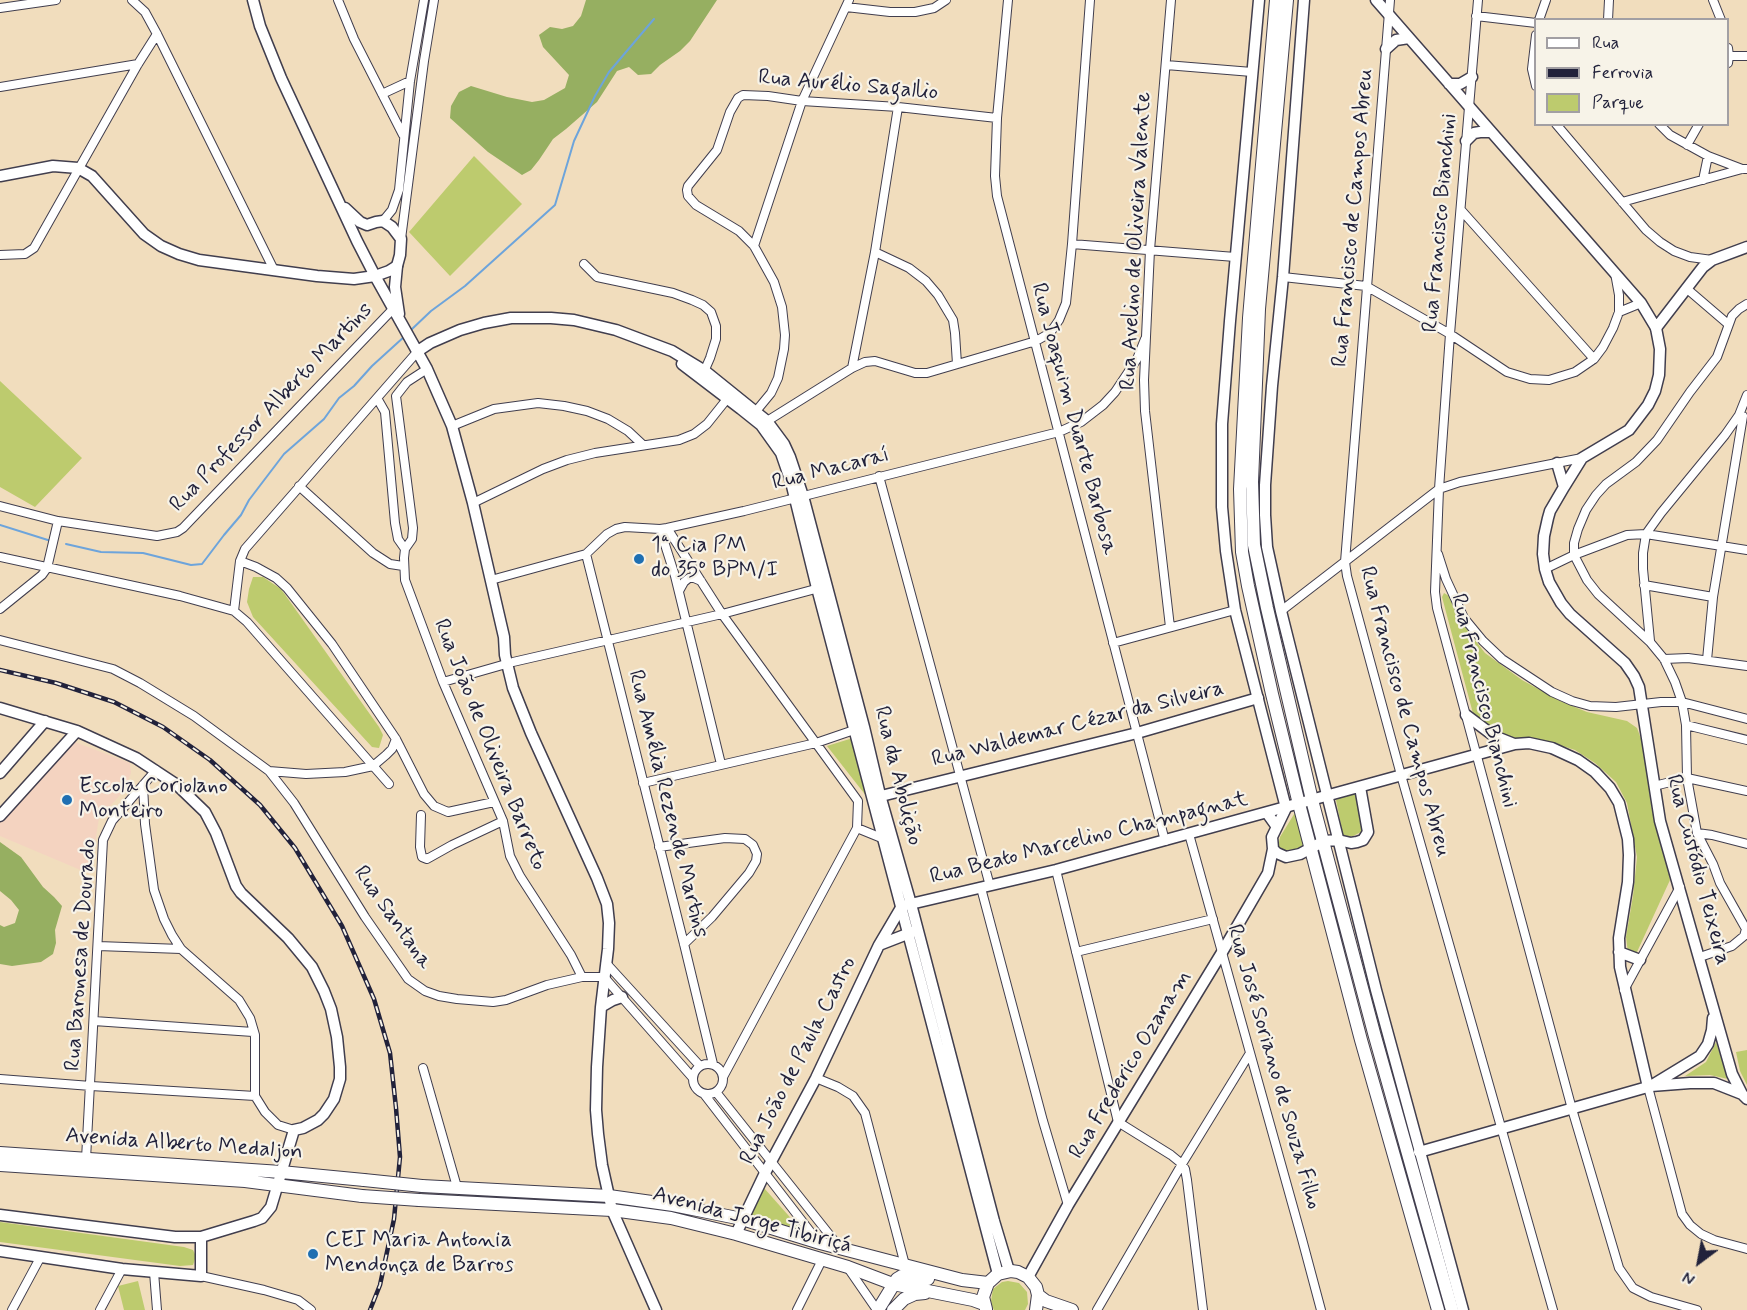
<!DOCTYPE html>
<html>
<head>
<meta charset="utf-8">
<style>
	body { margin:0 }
	#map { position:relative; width:1747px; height:1310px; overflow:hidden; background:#f1ddbd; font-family:Mynerve,sans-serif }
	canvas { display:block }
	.legend { position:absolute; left:1534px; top:18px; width:195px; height:108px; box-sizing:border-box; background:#f7f3e8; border:2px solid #a29fa3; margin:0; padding:8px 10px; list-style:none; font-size:18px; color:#22223b }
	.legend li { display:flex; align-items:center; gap:12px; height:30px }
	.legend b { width:30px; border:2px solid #a29fa3 }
	.north { position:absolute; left:1669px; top:1232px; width:60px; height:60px; -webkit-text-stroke:4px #f7f3e8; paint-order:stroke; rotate:212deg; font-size:16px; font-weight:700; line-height:24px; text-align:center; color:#22223b }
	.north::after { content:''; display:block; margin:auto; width:21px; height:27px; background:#22223b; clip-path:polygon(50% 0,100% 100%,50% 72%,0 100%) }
</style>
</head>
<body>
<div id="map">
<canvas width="1747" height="1310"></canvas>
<ul class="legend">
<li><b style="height:8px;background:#fff"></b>Rua</li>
<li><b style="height:8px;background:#22223b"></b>Ferrovia</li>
<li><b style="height:16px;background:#bdcb6e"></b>Parque</li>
</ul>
<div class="north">N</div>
</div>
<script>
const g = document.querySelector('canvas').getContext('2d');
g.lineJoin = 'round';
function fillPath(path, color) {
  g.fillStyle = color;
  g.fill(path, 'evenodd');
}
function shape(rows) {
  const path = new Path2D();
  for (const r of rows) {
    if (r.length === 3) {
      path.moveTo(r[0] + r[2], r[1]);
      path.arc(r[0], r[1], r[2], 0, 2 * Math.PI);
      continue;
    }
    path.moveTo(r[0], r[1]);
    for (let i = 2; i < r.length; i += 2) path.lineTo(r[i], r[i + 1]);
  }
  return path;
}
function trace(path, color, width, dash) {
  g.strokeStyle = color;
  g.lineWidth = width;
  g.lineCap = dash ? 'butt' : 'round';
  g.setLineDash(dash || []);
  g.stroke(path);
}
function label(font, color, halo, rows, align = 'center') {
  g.font = font + ' Mynerve,sans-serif';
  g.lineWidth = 4.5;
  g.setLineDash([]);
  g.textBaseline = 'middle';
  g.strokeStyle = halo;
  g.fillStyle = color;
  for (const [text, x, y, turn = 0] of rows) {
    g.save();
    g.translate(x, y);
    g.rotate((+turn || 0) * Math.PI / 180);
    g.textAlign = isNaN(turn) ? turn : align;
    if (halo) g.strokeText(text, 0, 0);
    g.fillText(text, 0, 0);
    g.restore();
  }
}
fillPath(shape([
	[72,741,130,763,131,773,123,792,99,818,90,874,0,836,0,821]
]), '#f4d3c0');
fillPath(shape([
	[474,156,522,204,450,276,409,232],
	[0,381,82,458,35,507,0,487],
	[253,577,263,577,281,589,379,727,383,735,379,748,372,747,253,617,247,602,249,589],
	[1444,593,1449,596,1459,619,1485,653,1522,680,1560,701,1587,712,1627,721,1637,728,1643,744,1652,811,1665,854,1670,880,1637,952,1628,953,1626,937,1633,896,1637,857,1627,803,1616,782,1595,763,1575,750,1553,743,1499,739,1475,721,1442,597],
	[856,737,867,797,827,746],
	[1355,794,1359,802,1363,831,1353,836,1347,836,1343,835,1336,800,1345,796],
	[1296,811,1305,848,1282,851,1278,847,1280,837],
	[1716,1042,1728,1079,1710,1075,1685,1076,1706,1062],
	[1747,1050,1747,1085,1740,1071,1736,1052],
	[764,1188,804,1233,747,1216],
	[0,1222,184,1247,193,1250,196,1256,193,1265,180,1266,0,1242],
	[138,1281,145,1310,124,1310,118,1286],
	[1008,1281,1019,1283,1027,1292,1028,1304,1025,1310,994,1310,992,1306,991,1301,993,1289,1002,1282]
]), '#bdcb6e');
fillPath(shape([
	[586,0,717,0,690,41,680,51,660,65,651,74,638,75,629,67,617,71,597,102,566,129,553,139,539,160,531,170,522,175,488,152,450,118,451,106,459,92,471,86,507,97,532,102,544,100,565,88,569,75,543,47,539,35,550,27,562,29,573,26,581,16],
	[0,842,21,857,43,887,54,897,62,906,55,930,56,943,53,954,41,962,12,966,0,964,0,925,4,927,15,923,19,910,11,900,0,891]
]), '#96af61');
trace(shape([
	[411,330,431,311,465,286,555,205,574,141,595,96,609,72,654,19],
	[0,525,51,541],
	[66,544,101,552,143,553,191,565,202,564,224,535,241,515,249,500,284,454,324,419,339,398,354,386,372,366,405,336]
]), '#6da4db', 2);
const minor = shape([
	[132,0,145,12,157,34,274,270],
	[338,0,354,39,403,135],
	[1008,0,997,118,995,176,997,196,1165,841],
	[1390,0,1345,562,1347,576,1401,775,1553,1310],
	[1478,0,1450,334,1439,489,1435,592,1437,608,1572,1109,1619,1268,1633,1288,1651,1297,1697,1310],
	[1713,0,1721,20],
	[846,7,890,12,915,12,934,8,946,0],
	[0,8,56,0],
	[1476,16,1536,23],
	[1539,20,1546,0],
	[1608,20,1609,0],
	[1536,35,1532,69,1536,86],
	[1728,48,1729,56,1728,63],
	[1729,56,1747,56],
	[1166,65,1252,72],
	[0,87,138,64],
	[382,94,410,81],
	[1556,124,1646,230,1660,242,1674,251,1690,257,1712,260],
	[1659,124,1670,135,1708,156,1742,169],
	[1687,145,1699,124],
	[1703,180,1708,156],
	[1622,202,1742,169,1747,169],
	[1461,210,1594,359],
	[383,221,392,210,399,190,410,81,424,0],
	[401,239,424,61,434,0],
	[1072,244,1235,257],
	[754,246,802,101,849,0],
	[875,252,909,268,926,281,938,295,953,320,955,333,957,364],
	[0,255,25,254,34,248,138,64,157,34],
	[584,264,597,277,673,293,692,300,703,305,711,312,716,326,716,339,710,358,703,374],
	[1283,277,1366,286,1450,334,1507,372,1530,379,1549,380,1575,372,1594,359,1603,347,1613,328,1619,312,1619,295,1615,273],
	[1686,288,1728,324],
	[1619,312,1641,303],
	[852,368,875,252,898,107],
	[427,369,407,382,396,396,413,528,412,539,405,549,404,558,405,580,443,682,503,821,510,856,520,876,571,955,582,977],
	[377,398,385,412,395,523,398,539,405,549],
	[752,416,771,393,778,378,784,349,785,335,782,307,774,282,754,246,739,231,696,205,688,196,687,190,688,186,717,150,730,112,738,98,743,95,768,96,802,101,898,107,997,118],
	[764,423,852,368,865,362,875,361,915,373,927,373,1036,341,1050,333,1059,320,1066,303,1072,244,1090,0],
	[452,426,494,409,538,403,564,406,587,411,608,419,628,431,643,445],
	[879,476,990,886],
	[299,486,373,553,390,564,403,566],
	[473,503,543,469,567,460,595,453,679,440,694,434,707,424,727,399],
	[0,506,58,521,157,536,177,532,183,528,393,309],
	[667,528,722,614,858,801,857,828,723,1077],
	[660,529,675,576,721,764],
	[586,554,684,944,713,1064],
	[1438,554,1446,579,1464,618,1483,641,1502,659,1552,692,1572,701,1590,706,1616,707,1661,702,1682,702,1747,719],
	[1574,555,1587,580,1598,594,1650,642,1664,659,1675,682,1682,702,1686,725,1687,778,1697,833,1713,864,1720,883,1746,929,1744,936,1732,946,1700,957],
	[1574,555,1574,543,1578,529,1586,510,1596,495,1606,484,1636,462,1657,440,1690,392,1717,357,1732,316,1739,309,1747,304],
	[0,557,180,596,234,611,247,622,389,784],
	[240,561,256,567,276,578,287,588,332,644,396,739,424,794,434,806,448,812,494,802],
	[1545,569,1574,555,1627,535,1646,534,1747,550],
	[491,580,586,554,607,534,616,529,625,527,660,529,667,528,744,511,1059,432,1081,422,1103,405,1115,392,1137,359,1145,339],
	[1644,585,1713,597],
	[679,591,684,582,689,578,694,578,701,581],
	[0,609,42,575,47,568,58,521],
	[234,611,240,561,245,549,418,351],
	[1281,611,1439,489,1460,482,1582,458],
	[1170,627,1145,411,1144,380,1150,250,1171,0],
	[0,640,113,669,140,683,194,716,269,771,306,774,345,772,373,766,386,755,392,749,396,739],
	[1650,641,1643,569,1643,553,1646,534,1661,513,1725,435,1739,415,1747,395],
	[1113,643,1235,610],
	[1664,659,1688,658,1747,666],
	[1707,660,1713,597,1743,416],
	[443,682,513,662,722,614,823,587],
	[1686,725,1747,740],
	[269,771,294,803,365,917,408,979,425,991,439,996,457,999,493,1002,506,1000,547,985,582,977,604,977,692,1077],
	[643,783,816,743,854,730],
	[143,785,145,824,154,890,164,919,172,935,181,949,239,1000,250,1018,255,1035,255,1096,265,1112,278,1125,294,1130],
	[1654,786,1687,778,1747,791],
	[421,815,420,847,422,857,427,859,452,845,503,821],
	[857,828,884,839],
	[1697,833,1712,835,1747,844],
	[1189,834,1302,1239,1321,1310],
	[659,847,725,838,745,839,753,845,757,854,756,861,749,873,712,917,684,944],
	[1056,870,1118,1122,1171,1155,1182,1164,1185,1169,1187,1180,1203,1310],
	[981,888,1043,1121,1068,1205],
	[98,946,181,949],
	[1076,952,1213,919],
	[606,963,700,1066],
	[1624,990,1680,887],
	[94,1021,253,1032],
	[708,1079,15],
	[423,1068,457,1187],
	[816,1078,838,1087,853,1096,865,1113,905,1265],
	[0,1079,91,1086,255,1096],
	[1648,1087,1682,1214,1690,1225,1701,1234,1714,1240,1747,1249],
	[716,1092,840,1248],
	[704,1094,819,1243],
	[86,1159,103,840,112,821,156,770],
	[848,1268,877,1310],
	[154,1272,157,1310],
	[201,1276,264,1290,298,1300,311,1310],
	[12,1310,40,1258],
	[100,1310,122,1269],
	[797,1310,822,1260],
	[1097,1310,1182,1164,1250,1053]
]);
const tertiary = shape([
	[0,176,53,166,78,168,92,176,144,234,161,246,179,254,199,260,317,276,354,279,375,276,389,271,397,266],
	[1656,328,1660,349,1659,375,1655,391,1648,405,1629,430,1582,458,1564,487,1550,511,1548,518,1544,536,1543,554,1545,569,1549,582,1561,603,1570,614,1625,663,1634,676,1639,687,1660,821,1732,1074,1742,1094,1747,1099],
	[1557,463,1564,487],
	[0,708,77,731,136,758,177,785,205,812,216,833,236,886,241,893,288,938,312,967,324,991,331,1009,337,1037,340,1067,340,1079,334,1099,324,1114,318,1120,303,1128,294,1130,271,1207,262,1218,254,1221,201,1237,175,1237,0,1215],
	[1466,715,1494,736,1514,744],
	[0,773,45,721],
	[873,798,1137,733,1258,698],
	[0,816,77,731],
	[1338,840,1351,843,1357,842,1363,840,1368,832,1360,787],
	[879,945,915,931],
	[1619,952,1640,960],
	[1654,1084,1700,1056,1708,1044,1712,1030,1713,1018],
	[1419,1152,1651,1086,1690,1083,1714,1083,1742,1094],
	[736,1234,765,1173,816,1078,879,945,902,906,1056,870,1515,744,1529,743,1552,748,1578,760,1595,772,1610,788,1619,803,1628,839,1629,855,1628,882,1619,938,1620,967,1648,1087],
	[0,1251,122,1269,201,1276,201,1237]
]);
const secondary = shape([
	[253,0,260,26,281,78,357,241,375,276,427,369,452,426,473,503,504,637,505,655,513,688,531,733,597,878,607,904,609,923,608,949,601,1007,597,1067,596,1110,598,1134,602,1165,612,1210,656,1310],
	[1259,0,1230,321,1222,424,1222,507,1226,551,1235,610,1286,808,1272,837,1273,849,1277,853,1286,857,1300,854,1324,841,1338,840],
	[1304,0,1283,277,1272,386,1265,485,1265,515,1267,547,1281,611,1376,990,1463,1310],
	[1376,0,1641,303,1656,328,1703,267,1712,260,1747,247],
	[1386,49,1396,40,1409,38],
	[1449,84,1460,84,1472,77],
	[1466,141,1474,133,1480,132,1491,132],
	[345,208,360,222,367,225,376,222,383,221,392,227,401,239,400,255,397,266,395,287,399,314],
	[418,351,430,343,460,330,484,323,511,318,551,318,574,320,616,330,672,351,705,371,767,421,784,444,790,457,803,496,864,727,880,795,911,904,994,1221,1009,1271],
	[682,364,741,409,761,425,781,453,791,482,817,588,998,1274],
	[1267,813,1277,827],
	[601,1007,613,1000,622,997],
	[1028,1277,1068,1205,1221,954,1268,873,1273,849]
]);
const primary = shape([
	[1276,0,1249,318,1240,489,1242,552,1248,586,1272,694,1299,804,1361,1040,1438,1310],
	[1287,0,1259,309,1252,482,1254,545,1267,608,1312,800,1374,1033,1452,1310],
	[0,1153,281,1172,364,1180],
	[0,1165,245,1181,362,1196],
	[422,1186,609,1196,673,1205,742,1219,820,1243,962,1280,988,1283],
	[419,1200,612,1210,671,1218,736,1234,848,1267,893,1284,973,1300,984,1304],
	[1038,1295,1046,1301,1072,1310],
	[986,1309,983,1297,988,1283,998,1274,1011,1271,1018,1272,1028,1277,1036,1287,1038,1295,1036,1310],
	[878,1310,897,1279,902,1276,908,1275,928,1279],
	[893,1310,904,1299,915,1294,925,1293]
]);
trace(minor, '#413e4e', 10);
trace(tertiary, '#413e4e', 13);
trace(secondary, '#413e4e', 13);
trace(primary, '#413e4e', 14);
trace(minor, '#fff', 8);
trace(tertiary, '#fff', 10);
trace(secondary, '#fff', 10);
trace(primary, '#fff', 12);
const rail = shape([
	[0,670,56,683,114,702,163,727,210,760,260,805,295,848,342,926,374,999,390,1053,396,1108,400,1157,394,1219,380,1285,370,1310]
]);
trace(rail, '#22223b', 4.5);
trace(rail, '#f7f3e8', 2, [7]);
const primaryBridge = shape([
	[364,1180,422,1186],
	[362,1196,419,1200]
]);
trace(primaryBridge, '#413e4e', 14, []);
trace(primaryBridge, '#fff', 12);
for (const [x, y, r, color] of [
	[639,559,6,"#1f6fb2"],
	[67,800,6,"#1f6fb2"],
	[313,1254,6,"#1f6fb2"]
]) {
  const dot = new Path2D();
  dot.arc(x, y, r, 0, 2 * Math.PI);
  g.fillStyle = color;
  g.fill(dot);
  trace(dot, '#f7f3e8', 2);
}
label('22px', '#22223b', '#f7f3e8', [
	["Rua Aurélio Sagallio",848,86,5],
	["Rua Francisco de Campos Abreu",1354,218,-85],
	["Rua Francisco Bianchini",1441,223,-85],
	["Rua Avelino de Oliveira Valente",1137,241,-87],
	["Rua Professor Alberto Martins",272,408,-46],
	["Rua Joaquim Duarte Barbosa",1073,419,75],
	["Rua Macaraí",831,470,-14],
	["Rua Francisco Bianchini",1483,701,76],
	["Rua Francisco de Campos Abreu",1404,712,75],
	["Rua Waldemar Cézar da Silveira",1078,725,-14],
	["Rua João de Oliveira Barreto",489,745,68],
	["Rua da Abolição",897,776,76],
	["Rua Amélia Rezende Martins",667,804,76],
	["Rua Beato Marcelino Champagnat",1089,839,-14],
	["Rua Custódio Teixeira",1697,870,75],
	["Rua Santana",392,918,55],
	["Rua Baronesa de Dourado",82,955,-86],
	["Rua João de Paula Castro",799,1061,-63],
	["Rua Frederico Ozanam",1131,1065,-59],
	["Rua José Soriano de Souza Filho",1273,1067,74],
	["Avenida Alberto Medaljon",184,1145,4],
	["Avenida Jorge Tibiriçá",752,1221,15]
]);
label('22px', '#22223b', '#f7f3e8', [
	["1ª Cia PM",651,546],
	["do 35º BPM/I",651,571],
	["Escola Coriolano",79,787],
	["Monteiro",79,812],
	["CEI Maria Antonia",325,1241],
	["Mendonça de Barros",325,1266]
], 'left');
</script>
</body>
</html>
